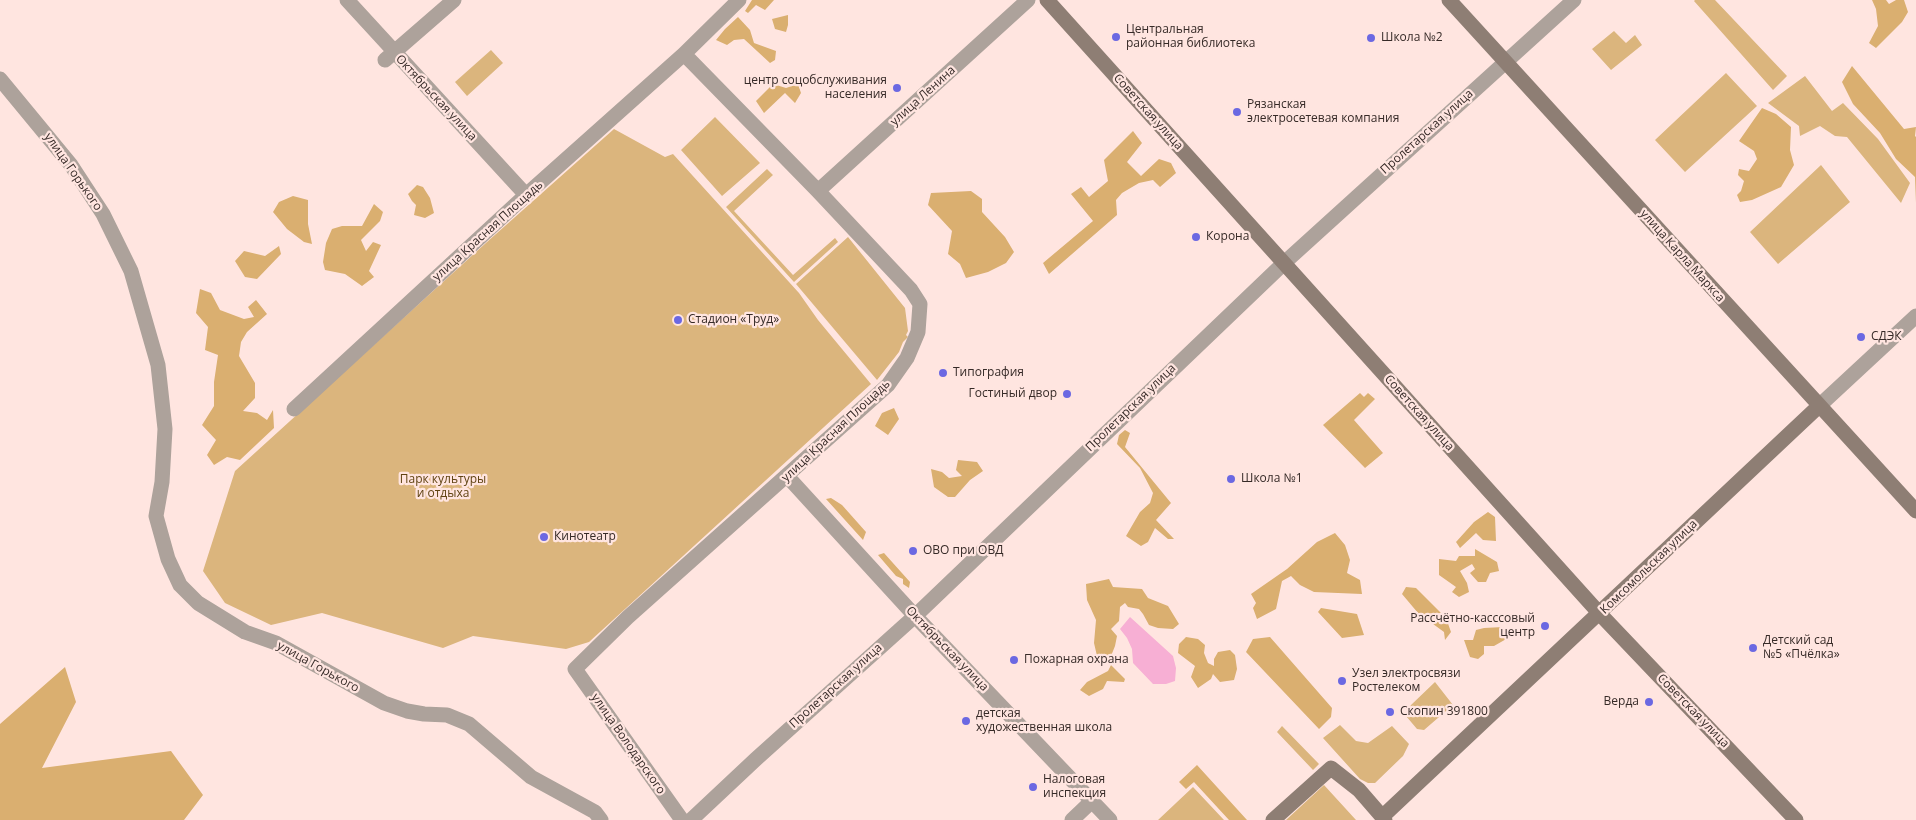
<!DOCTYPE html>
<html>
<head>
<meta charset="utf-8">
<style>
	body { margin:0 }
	canvas { display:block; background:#ffe5e0 }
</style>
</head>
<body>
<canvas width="1916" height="820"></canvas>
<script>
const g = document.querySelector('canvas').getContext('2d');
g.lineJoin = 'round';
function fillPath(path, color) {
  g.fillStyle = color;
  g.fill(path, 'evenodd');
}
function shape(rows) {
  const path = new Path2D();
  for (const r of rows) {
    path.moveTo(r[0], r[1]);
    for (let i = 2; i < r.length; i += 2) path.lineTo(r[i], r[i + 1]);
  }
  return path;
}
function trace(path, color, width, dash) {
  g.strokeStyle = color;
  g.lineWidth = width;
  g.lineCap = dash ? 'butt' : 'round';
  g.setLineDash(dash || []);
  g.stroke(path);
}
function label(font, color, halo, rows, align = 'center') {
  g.font = font + ' "Open Sans",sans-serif';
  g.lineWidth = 4.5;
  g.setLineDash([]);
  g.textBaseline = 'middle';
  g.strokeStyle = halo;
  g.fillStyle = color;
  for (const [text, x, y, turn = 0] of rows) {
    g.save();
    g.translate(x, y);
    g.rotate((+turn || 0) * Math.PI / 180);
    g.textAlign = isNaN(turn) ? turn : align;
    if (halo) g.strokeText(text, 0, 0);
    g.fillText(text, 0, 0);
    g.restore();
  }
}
fillPath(shape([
	[1695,0,1715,0,1787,76,1773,90,1694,1],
	[1614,31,1626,43,1635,35,1642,45,1611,70,1592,49],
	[491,50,503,63,467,96,455,82],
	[1726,73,1757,106,1685,172,1655,140],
	[1805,76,1832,111,1843,103,1878,139,1910,183,1901,203,1847,137,1835,136,1820,126,1800,136,1799,126,1768,103],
	[715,117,760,163,722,196,681,150],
	[614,129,665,157,673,154,799,293,818,320,871,384,589,642,566,649,473,636,443,648,322,613,271,625,225,603,203,571,235,471,487,242],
	[1821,165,1850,202,1778,264,1750,232],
	[767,169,773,175,734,211,793,275,835,238,838,242,794,282,726,207],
	[848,237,905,308,908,331,906,335,908,337,903,342,899,352,877,380,796,284],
	[1435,682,1453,705,1424,730,1417,729,1406,716,1407,712,1411,705],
	[1340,725,1356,741,1368,743,1392,726,1409,744,1403,756,1375,783,1368,783,1360,779,1323,738],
	[1282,726,1319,764,1313,770,1277,732],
	[1324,785,1356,820,1286,820],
	[1193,787,1224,820,1158,820]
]), '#dbb57d');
fillPath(shape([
	[752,0,774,0,765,10,756,5,748,13,745,11],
	[1872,0,1886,0,1889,4,1896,0,1904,0,1908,12,1902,22,1876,48,1869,43,1878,26,1876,9],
	[788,15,788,25,786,32,775,29,772,19],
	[738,17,750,30,754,43,776,51,775,60,770,63,744,39,734,40,727,45,716,40,725,29],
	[1852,66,1904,129,1916,127,1915,136,1916,137,1916,203,1915,177,1896,159,1880,133,1853,104,1842,82],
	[773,84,786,88,798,84,801,93,795,103,785,93,764,113,756,101],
	[1762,108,1776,114,1791,127,1790,150,1794,165,1781,187,1752,200,1740,202,1737,195,1741,191,1744,181,1738,175,1739,169,1749,171,1757,159,1754,151,1739,141],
	[1133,131,1142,143,1127,162,1141,176,1159,159,1171,163,1176,173,1160,187,1153,180,1139,183,1122,193,1116,200,1117,215,1049,274,1043,263,1093,221,1071,194,1081,187,1089,197,1108,181,1104,160],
	[417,185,423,187,430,198,434,213,425,218,414,215,416,205,412,201,408,194],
	[971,191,982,199,982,212,1005,237,1014,252,1006,263,988,272,966,278,960,264,948,254,952,231,928,205,931,193],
	[293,196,308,200,308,224,312,244,304,242,287,229,273,212,279,202],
	[374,204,383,212,380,221,361,240,366,251,373,242,381,245,369,271,374,277,362,286,345,274,325,270,323,262,326,243,332,229,342,226,362,226],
	[279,246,281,254,257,279,245,277,235,261,244,251,265,256],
	[200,289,211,293,220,310,244,319,254,317,248,307,256,300,267,314,247,332,241,342,239,356,255,383,255,398,243,411,257,413,267,420,273,410,274,428,240,460,227,457,214,465,207,455,216,440,202,425,214,406,214,382,218,355,205,350,208,327,196,313],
	[1360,393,1364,397,1368,393,1375,399,1354,420,1383,453,1365,468,1323,425],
	[894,408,899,419,888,435,875,426,882,413],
	[1125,430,1130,433,1125,447,1171,503,1156,520,1174,539,1168,539,1155,528,1148,542,1141,546,1126,536,1140,512,1150,503,1153,493,1140,468,1117,444,1119,435],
	[958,460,977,462,983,471,970,480,955,497,948,497,934,487,931,469,942,472,949,478,962,476,956,470],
	[831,498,842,505,866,532,863,540,826,499],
	[1488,512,1495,517,1496,541,1483,540,1476,533,1460,548,1456,542,1474,522],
	[1335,533,1345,545,1350,560,1347,573,1360,580,1362,594,1314,592,1300,585,1291,576,1282,581,1276,609,1257,619,1253,608,1256,603,1251,594,1287,569,1317,542],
	[1475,549,1497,562,1499,571,1490,573,1486,582,1478,582,1470,573,1475,569,1472,564,1460,571,1467,583,1469,592,1459,597,1452,592,1456,587,1439,575,1439,559,1456,561,1459,556,1475,556],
	[884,553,910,582,909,588,903,584,903,579,896,576,878,555],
	[1109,579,1113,587,1142,589,1148,598,1168,606,1179,624,1173,629,1158,628,1149,625,1143,614,1139,609,1128,607,1125,603,1120,607,1119,621,1111,629,1117,636,1115,646,1111,656,1097,656,1094,643,1096,620,1087,600,1086,584],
	[1406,587,1416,588,1446,618,1451,632,1445,640,1444,632,1418,613,1402,594],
	[1321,608,1357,614,1364,635,1342,638,1318,612],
	[1503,627,1508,638,1494,646,1484,646,1484,654,1478,659,1470,657,1464,640,1473,640,1476,630,1484,628],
	[1186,637,1198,639,1205,645,1204,653,1208,663,1214,666,1214,659,1218,652,1230,650,1235,655,1237,669,1234,680,1220,682,1213,674,1211,679,1198,688,1191,677,1195,666,1178,653,1179,644],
	[1270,637,1332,708,1331,717,1319,729,1246,652,1253,639],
	[1111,665,1125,679,1124,682,1107,681,1103,689,1089,696,1080,690,1087,682,1108,671],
	[65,667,76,702,42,768,171,751,203,795,184,820,0,820,0,724],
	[1197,765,1247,820,1229,820,1194,782,1186,789,1179,782]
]), '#daaf70');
fillPath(shape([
	[1130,617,1173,656,1176,668,1175,681,1166,684,1153,684,1133,663,1132,649,1127,638,1120,629]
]), '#f7afd4');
trace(shape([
	[347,0,526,195],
	[385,60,454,0],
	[0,79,71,165,103,214,131,271,158,365,165,429,162,482,156,516,168,559,180,585,198,603,245,632,276,643,384,703,407,711,424,714,447,715,469,724,531,777,595,812,601,820],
	[818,191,1028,0],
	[1819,406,1916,316],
	[294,409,526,195,684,54,739,0],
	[787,476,915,616,1110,820],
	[682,820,575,669,628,617,888,385,907,358,918,332,920,304,911,290,818,191,684,54],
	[691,820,756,759,915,616,1284,263,1574,0],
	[1072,820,1092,801]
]), '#ada29b', 15);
trace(shape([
	[1047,0,1600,614,1796,820],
	[1449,0,1916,511],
	[1382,817,1819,406],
	[1273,820,1331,768,1359,790,1385,820]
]), '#8e7e74', 15);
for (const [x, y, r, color] of [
	[1116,37,5,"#6b68e2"],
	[1371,38,5,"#6b68e2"],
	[897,88,5,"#6b68e2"],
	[1237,112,5,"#6b68e2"],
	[1196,237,5,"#6b68e2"],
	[678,320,5,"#6b68e2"],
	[1861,337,5,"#6b68e2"],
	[943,373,5,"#6b68e2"],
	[1067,394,5,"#6b68e2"],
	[1231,479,5,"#6b68e2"],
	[544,537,5,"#6b68e2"],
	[913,551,5,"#6b68e2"],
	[1545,626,5,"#6b68e2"],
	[1753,648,5,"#6b68e2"],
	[1014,660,5,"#6b68e2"],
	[1342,681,5,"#6b68e2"],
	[1649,702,5,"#6b68e2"],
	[1390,712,5,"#6b68e2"],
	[966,721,5,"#6b68e2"],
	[1033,787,5,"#6b68e2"]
]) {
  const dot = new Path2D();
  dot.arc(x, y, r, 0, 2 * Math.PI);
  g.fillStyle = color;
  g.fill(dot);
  trace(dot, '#ffe5e0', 2);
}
label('12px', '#362a27', '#ffe5e0', [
	["Центральная",1126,30],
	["районная библиотека",1126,44],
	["Школа №2",1381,38],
	["центр соцобслуживания",887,81,"right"],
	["населения",887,95,"right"],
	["Рязанская",1247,105],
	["электросетевая компания",1247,119],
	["Корона",1206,237],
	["Стадион «Труд»",688,320],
	["СДЭК",1871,337],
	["Типография",953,373],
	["Гостиный двор",1057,394,"right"],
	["Школа №1",1241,479],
	["Кинотеатр",554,537],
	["ОВО при ОВД",923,551],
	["Рассчётно-касссовый",1535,619,"right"],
	["центр",1535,633,"right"],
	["Детский сад",1763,641],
	["№5 «Пчёлка»",1763,655],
	["Пожарная охрана",1024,660],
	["Узел электросвязи",1352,674],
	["Ростелеком",1352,688],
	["Верда",1639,702,"right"],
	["Скопин 391800",1400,712],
	["детская",976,714],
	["художественная школа",976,728],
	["Налоговая",1043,780],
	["инспекция",1043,794]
], 'left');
label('12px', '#362a27', '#ffe5e0', [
	["улица Ленина",923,96,-42],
	["Октябрьская улица",436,98,47],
	["Советская улица",1148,112,48],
	["Пролетарская улица",1427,132,-42],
	["улица Горького",73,172,55],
	["улица Красная Площадь",488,231,-42],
	["улица Карла Маркса",1682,256,48],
	["Пролетарская улица",1131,408,-44],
	["Советская улица",1419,413,48],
	["улица Красная Площадь",836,431,-43],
	["Комсомольская улица",1649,567,-44],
	["Октябрьская улица",947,649,46],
	["улица Горького",318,667,29],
	["Пролетарская улица",836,686,-42],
	["Советская улица",1693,711,46],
	["улица Володарского",628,744,55]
]);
label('12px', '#604312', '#ffe5e0', [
	["Парк культуры",443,480],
	["и отдыха",443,494]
]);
</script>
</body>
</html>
